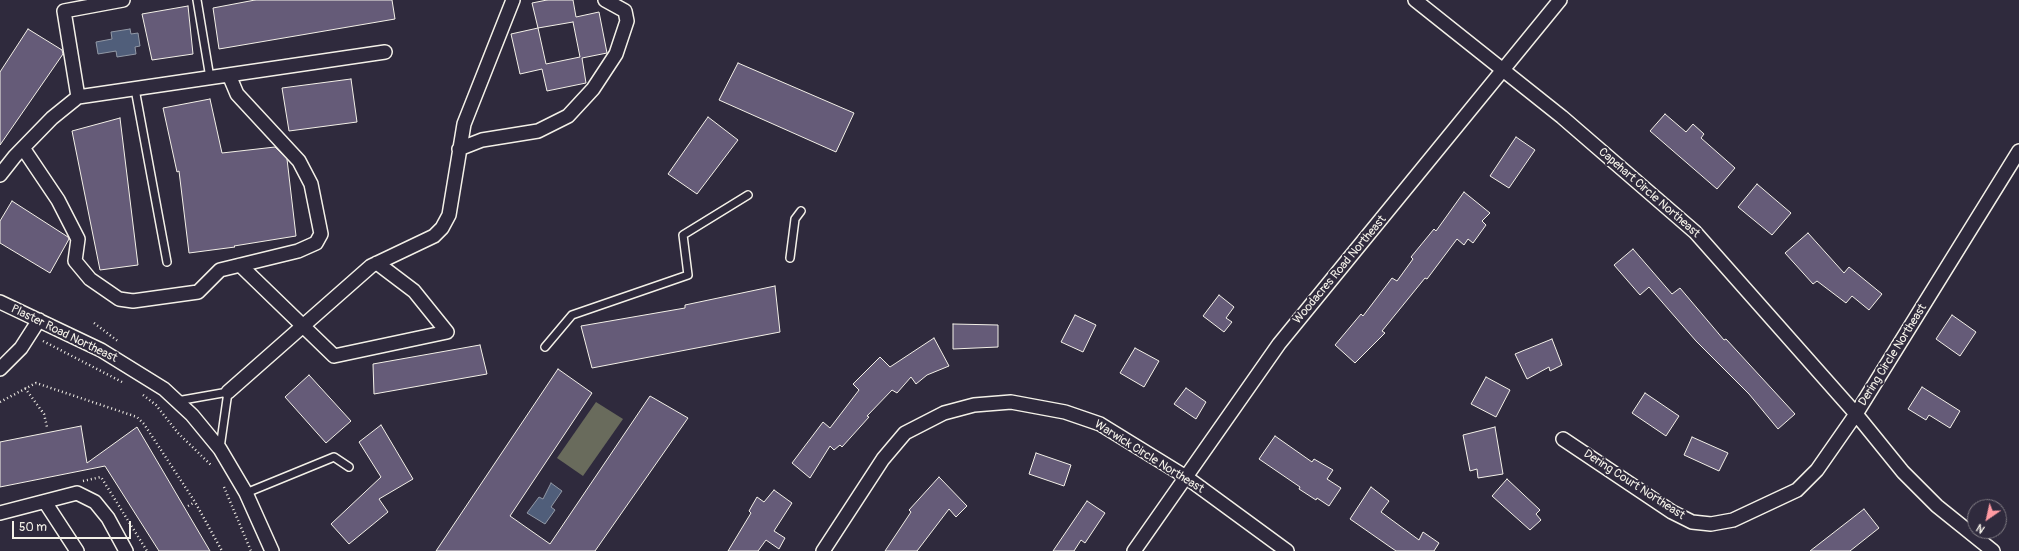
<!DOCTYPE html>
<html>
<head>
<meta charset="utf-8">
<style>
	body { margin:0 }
	#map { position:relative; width:2019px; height:551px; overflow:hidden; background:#2f2a3d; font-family:Pangolin,sans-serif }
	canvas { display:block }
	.north { position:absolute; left:1967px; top:499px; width:40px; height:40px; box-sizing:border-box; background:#2f2a3d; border:1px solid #7e7a81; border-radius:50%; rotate:214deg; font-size:11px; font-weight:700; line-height:16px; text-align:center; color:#f4f1e8 }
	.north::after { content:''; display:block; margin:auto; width:14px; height:18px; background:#ff9aa2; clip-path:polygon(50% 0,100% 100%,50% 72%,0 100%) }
	.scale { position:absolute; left:12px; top:521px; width:119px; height:18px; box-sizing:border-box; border:2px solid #f4f1e8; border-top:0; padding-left:5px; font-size:12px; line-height:14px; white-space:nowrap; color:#f4f1e8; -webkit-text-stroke:3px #2f2a3d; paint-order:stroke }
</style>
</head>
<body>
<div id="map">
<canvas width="2019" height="551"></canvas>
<div class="north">N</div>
<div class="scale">50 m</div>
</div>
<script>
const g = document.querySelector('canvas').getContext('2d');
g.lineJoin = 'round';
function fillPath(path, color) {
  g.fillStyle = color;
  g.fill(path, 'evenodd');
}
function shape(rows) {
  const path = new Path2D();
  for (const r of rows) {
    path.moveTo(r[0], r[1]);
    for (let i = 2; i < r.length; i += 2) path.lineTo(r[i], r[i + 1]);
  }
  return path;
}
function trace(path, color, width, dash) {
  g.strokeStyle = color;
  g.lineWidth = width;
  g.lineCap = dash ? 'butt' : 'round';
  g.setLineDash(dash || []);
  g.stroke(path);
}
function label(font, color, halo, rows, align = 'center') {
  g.font = font + ' Pangolin,sans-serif';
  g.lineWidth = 4;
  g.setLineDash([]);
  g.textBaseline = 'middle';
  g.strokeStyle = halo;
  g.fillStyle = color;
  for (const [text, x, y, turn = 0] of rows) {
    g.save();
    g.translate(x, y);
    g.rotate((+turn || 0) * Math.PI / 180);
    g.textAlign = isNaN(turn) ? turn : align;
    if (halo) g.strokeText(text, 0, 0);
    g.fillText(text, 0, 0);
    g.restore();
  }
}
fillPath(shape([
	[596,402,623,419,583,476,557,458]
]), '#696b5c');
const water = shape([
	[130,29,131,34,138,33,140,46,135,47,136,54,117,57,116,51,98,54,96,42,112,39,111,32,130,29],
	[551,483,562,491,551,507,555,510,545,524,527,513,539,497,543,499,551,483]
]);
fillPath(water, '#505e7a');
trace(water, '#9299a6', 1);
const building = shape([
	[255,0,392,0,395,19,219,49,213,8,255,0],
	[547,0,573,0,576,17,599,12,607,53,582,58,586,83,547,91,542,69,520,74,511,34,538,28,532,3,547,0],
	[573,22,580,57,546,64,538,28,573,22],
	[188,6,193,54,152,60,142,14,188,6],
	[28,29,62,50,63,54,0,145,0,72,28,29],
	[738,63,854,113,836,152,719,100,738,63],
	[351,79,357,122,289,131,282,88,351,79],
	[210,99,222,153,275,147,287,159,296,236,234,246,235,247,189,253,179,171,177,172,163,108,210,99],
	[1665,114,1686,132,1693,124,1704,134,1701,138,1735,168,1717,189,1650,131,1665,114],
	[708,117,738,140,697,194,668,174,708,117],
	[120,118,138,265,100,270,72,131,120,118],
	[1516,137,1535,150,1509,188,1490,176,1516,137],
	[1757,184,1791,213,1772,235,1738,207,1757,184],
	[1464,192,1490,213,1482,221,1486,225,1473,243,1468,239,1464,245,1457,239,1427,279,1425,278,1382,331,1385,333,1355,363,1335,345,1361,314,1363,316,1392,278,1397,281,1413,259,1411,257,1434,229,1436,231,1464,192],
	[12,201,68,237,69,239,50,273,0,243,0,221,12,201],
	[1808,233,1844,273,1849,267,1882,294,1869,310,1852,296,1846,303,1817,281,1813,284,1785,253,1808,233],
	[1633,249,1672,294,1680,288,1724,340,1726,339,1795,414,1778,429,1749,394,1696,341,1649,287,1640,295,1614,265,1633,249],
	[775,286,780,332,592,368,581,326,685,308,685,305,775,286],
	[1219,295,1234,307,1226,318,1232,322,1224,332,1203,316,1219,295],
	[1075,315,1096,325,1083,352,1061,342,1075,315],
	[1952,315,1976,332,1960,356,1936,339,1952,315],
	[953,324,998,325,998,347,953,349,953,324],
	[934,338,949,366,927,375,916,384,911,377,897,393,892,390,867,416,869,417,842,447,840,445,834,450,830,446,810,478,792,463,823,422,830,428,859,390,853,384,880,357,890,367,934,338],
	[1552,339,1562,365,1550,371,1549,367,1527,379,1515,354,1552,339],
	[480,345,487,374,374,394,373,364,480,345],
	[1135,348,1159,361,1144,387,1120,373,1135,348],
	[558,369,592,393,510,516,550,544,650,396,688,418,595,551,436,551,558,369],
	[309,375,351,421,326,443,285,397,309,375],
	[1486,377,1510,390,1496,417,1471,404,1486,377],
	[1922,387,1960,411,1950,428,1929,415,1926,420,1908,409,1922,387],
	[1186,388,1206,402,1196,419,1174,404,1186,388],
	[1645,393,1679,416,1666,436,1632,413,1645,393],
	[381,425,413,479,379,499,388,512,349,544,331,524,381,477,359,442,381,425],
	[81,426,87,463,137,427,210,551,159,551,105,466,0,487,0,442,81,426],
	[1495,427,1503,474,1478,478,1477,469,1470,471,1463,435,1495,427],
	[1275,436,1312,462,1314,459,1333,470,1327,479,1341,488,1329,506,1317,498,1316,500,1299,489,1300,487,1259,459,1275,436],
	[1692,437,1728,453,1719,471,1684,455,1692,437],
	[1036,453,1071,465,1064,486,1029,474,1036,453],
	[939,477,967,506,956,517,949,509,917,551,885,551,911,512,909,510,939,477],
	[1507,479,1540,510,1536,514,1541,520,1530,530,1492,496,1507,479],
	[1371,487,1389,501,1381,512,1419,540,1423,532,1439,543,1434,551,1396,551,1350,519,1371,487],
	[774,490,792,503,774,531,785,538,779,549,766,540,758,551,728,551,751,513,749,511,757,497,764,502,774,490],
	[1087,501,1105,513,1085,543,1081,540,1074,551,1053,551,1087,501],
	[1864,509,1879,528,1850,551,1810,551,1864,509]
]);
fillPath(building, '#655b78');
trace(building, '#f4f1e8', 1);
const service = shape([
	[197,0,210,78],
	[135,89,167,262],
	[790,258,795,219,801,211],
	[545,347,572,315,688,275,683,235,748,195],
	[177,401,228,392,220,448],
	[246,493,334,457,349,467]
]);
const minor = shape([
	[1415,0,1562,117,1695,232,1856,414,1903,472,1937,506,1993,551],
	[78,97,64,11,123,0],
	[23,148,58,200,78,239,75,261,90,279,119,299,133,301,198,292,220,270,298,251,316,243,321,234,311,184,299,161,237,94,229,75],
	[459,149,482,140,538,131,568,116,593,89,616,54,627,21,625,11,605,0],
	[0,175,15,156,52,118,78,97,385,52],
	[240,265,334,356,447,332,414,291,377,263],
	[0,302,101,350,164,389,192,415,220,449,246,493,272,551],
	[0,369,21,348,39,320],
	[228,392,371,266,434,236,442,228,449,215,464,124,513,0],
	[1563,439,1672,512,1692,522,1711,524,1733,520,1797,490,1817,470,1856,414,2019,151],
	[45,502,77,551],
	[0,513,77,493,95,502,108,518,126,551],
	[823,551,883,459,905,433,944,413,974,405,1011,402,1065,412,1100,424,1186,477,1287,551],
	[1134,551,1279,344,1560,0]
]);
trace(service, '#f4f1e8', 10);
trace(minor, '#f4f1e8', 16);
trace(shape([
	[94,323,119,342],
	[43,341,122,382],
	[25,388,44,414,47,427],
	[143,395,156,405,178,433,212,466],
	[0,402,36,383,137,417,144,424,195,502,222,551],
	[83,481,101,477,147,551],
	[224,487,251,551],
	[188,506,195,502]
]), '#f4f1e8', 2.5, [1, 3]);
trace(service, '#2f2a3d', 7);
trace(minor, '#2f2a3d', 13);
label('12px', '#f4f1e8', '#2f2a3d', [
	["Capehart Circle Northeast",1649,193,41],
	["Woodacres Road Northeast",1340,270,-50],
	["Plaster Road Northeast",64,334,26],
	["Dering Circle Northeast",1893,355,-58],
	["Warwick Circle Northeast",1149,457,32],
	["Dering Court Northeast",1634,485,33]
]);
</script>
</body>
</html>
